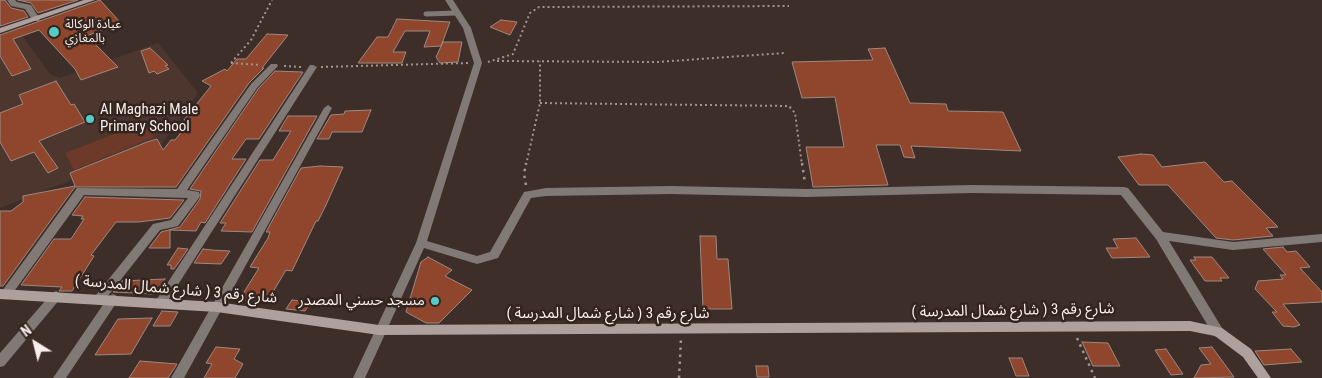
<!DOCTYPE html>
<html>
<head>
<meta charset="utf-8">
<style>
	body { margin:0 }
	#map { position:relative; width:1322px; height:378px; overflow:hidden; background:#3e2e29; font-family:"Roboto Condensed",sans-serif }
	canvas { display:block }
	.north { position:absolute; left:10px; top:318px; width:50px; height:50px; -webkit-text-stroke:4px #33241f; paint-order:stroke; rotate:324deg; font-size:14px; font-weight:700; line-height:20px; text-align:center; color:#f8eeea }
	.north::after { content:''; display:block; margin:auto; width:18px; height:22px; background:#f8eeea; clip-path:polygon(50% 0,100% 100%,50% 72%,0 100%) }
</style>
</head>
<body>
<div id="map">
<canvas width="1322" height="378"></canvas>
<div class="north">N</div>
</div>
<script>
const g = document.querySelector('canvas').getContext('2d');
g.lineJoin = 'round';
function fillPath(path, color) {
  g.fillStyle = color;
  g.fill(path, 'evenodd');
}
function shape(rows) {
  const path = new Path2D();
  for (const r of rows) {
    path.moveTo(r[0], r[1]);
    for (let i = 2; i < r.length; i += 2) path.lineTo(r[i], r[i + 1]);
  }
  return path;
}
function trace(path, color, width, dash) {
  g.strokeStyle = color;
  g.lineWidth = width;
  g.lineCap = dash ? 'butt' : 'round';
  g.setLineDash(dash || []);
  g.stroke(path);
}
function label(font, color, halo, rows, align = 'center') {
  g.font = font + ' "Roboto Condensed","Noto Sans Arabic",sans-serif';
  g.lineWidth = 5;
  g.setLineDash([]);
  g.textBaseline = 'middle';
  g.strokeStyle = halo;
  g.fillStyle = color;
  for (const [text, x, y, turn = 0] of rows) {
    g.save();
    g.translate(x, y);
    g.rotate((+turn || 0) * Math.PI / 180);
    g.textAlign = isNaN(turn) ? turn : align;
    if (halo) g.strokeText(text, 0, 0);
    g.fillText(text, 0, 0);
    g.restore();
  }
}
fillPath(shape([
	[21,34,50,74,60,78,158,43,198,93,161,145,0,208,0,36]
]), '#4d362e');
fillPath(shape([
	[145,122,154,137,74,170,65,153]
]), '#6d3928');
const building = shape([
	[0,0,5,0,11,8,24,11,28,17,0,26,0,0],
	[18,0,78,0,38,13,31,3,18,0],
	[100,0,120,22,87,36,118,67,81,80,75,69,39,30,13,39,31,69,12,76,0,56,0,35,100,0],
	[397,19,450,22,441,46,424,47,430,31,405,31,393,52,406,52,402,63,358,63,377,37,388,37,397,19],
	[501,20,517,22,510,35,490,27,501,20],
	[267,34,288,35,262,68,264,68,249,83,176,187,75,187,3,286,0,286,0,211,11,211,23,202,23,196,75,186,70,173,147,142,157,139,163,150,171,140,175,140,191,120,184,120,211,86,202,81,225,69,227,71,237,59,246,59,267,34],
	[443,42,462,42,458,62,440,63,436,57,443,42],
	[150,48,168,65,165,66,169,69,157,74,154,71,149,73,141,51,150,48],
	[885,48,910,103,946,104,948,111,1003,112,1021,151,911,146,915,158,904,157,900,145,876,145,888,185,813,187,806,147,844,147,835,97,802,98,792,62,873,60,868,49,885,48],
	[275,71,303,72,259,139,246,139,232,159,246,159,205,223,201,222,196,231,170,230,170,248,149,248,161,232,180,227,200,199,201,191,190,189,258,89,275,71],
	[56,81,71,105,74,104,85,122,39,141,58,168,48,173,34,152,11,161,0,142,0,113,23,104,19,95,56,81],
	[371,110,362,132,332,132,329,139,317,139,331,115,344,114,345,111,371,110],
	[288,116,317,116,252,232,221,231,226,223,220,223,260,160,273,160,291,131,279,131,288,116],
	[1141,154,1153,155,1162,167,1205,162,1224,182,1232,181,1278,227,1266,228,1273,236,1233,240,1216,238,1168,185,1139,185,1118,157,1141,154],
	[320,166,343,167,326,205,318,221,316,221,292,271,286,270,267,302,239,300,259,268,250,267,268,238,270,232,266,232,301,168,320,166],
	[85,197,184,200,170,218,139,222,116,222,91,255,94,256,72,291,59,291,62,287,21,285,54,239,71,239,84,219,81,219,83,216,72,215,85,197],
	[700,236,716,236,717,259,728,259,732,309,703,309,700,236],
	[1136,238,1150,257,1112,258,1106,248,1118,248,1113,239,1136,238],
	[1283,247,1287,252,1296,251,1310,267,1300,268,1322,292,1322,302,1283,304,1300,325,1294,327,1283,326,1272,312,1277,312,1255,289,1258,281,1283,279,1280,275,1286,275,1263,249,1283,247],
	[178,248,188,249,174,269,171,269,171,265,167,265,178,248],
	[203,249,212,250,230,251,221,264,194,263,203,249],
	[428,257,452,270,445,276,472,290,439,323,426,323,406,312,421,262,428,257],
	[1194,257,1212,257,1229,278,1220,278,1222,281,1205,281,1190,260,1196,260,1194,257],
	[165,279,155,294,113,292,122,281,165,279],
	[292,300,311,302,305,311,286,309,292,300],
	[162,311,178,312,170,326,153,326,162,311],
	[152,318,131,354,95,355,118,319,152,318],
	[1082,342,1108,343,1120,366,1093,366,1082,342],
	[216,347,240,349,234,359,243,364,235,378,204,378,212,364,206,363,216,347],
	[1212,347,1234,377,1194,378,1201,365,1211,364,1199,348,1212,347],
	[1166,349,1183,374,1171,375,1155,350,1166,349],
	[1291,349,1302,362,1264,365,1255,351,1291,349],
	[1009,358,1022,358,1029,376,1016,376,1009,358],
	[140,361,177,364,168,378,129,378,140,361],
	[756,366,768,366,769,377,757,377,756,366]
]);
fillPath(building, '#90462c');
trace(building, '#9c8982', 1);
trace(shape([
	[497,61,658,62,784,53],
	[488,62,513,54,530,13,539,7,789,6],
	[231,63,261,65],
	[231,63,251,40,272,0],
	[284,66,301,67],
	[321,67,468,63],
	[540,103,789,106,795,113,802,165],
	[526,165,540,103,540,61]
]), '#a1948f', 2, [2, 3]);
trace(shape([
	[802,163,805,183],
	[526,185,524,174,526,163],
	[1077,338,1095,378],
	[679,378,681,339]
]), '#a1948f', 2.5, [2.5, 4.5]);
trace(shape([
	[426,14,457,13]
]), '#817976', 5);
fillPath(shape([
	[7,0,15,0,17,2,31,5,40,19,39,21,33,21,25,9,11,6,7,0],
	[445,0,453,0,471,28,482,63,427,241,477,256,490,252,524,192,546,188,671,186,806,189,972,185,1124,187,1128,188,1163,232,1233,242,1322,234,1322,242,1233,250,1169,241,1222,328,1224,332,1222,336,1218,337,1214,336,1156,239,1121,195,972,193,806,197,671,194,546,196,531,198,498,258,477,264,424,248,365,378,353,378,416,243,474,63,463,28,445,0],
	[271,64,277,64,278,66,257,88,187,190,199,192,200,195,199,198,178,226,160,230,104,301,100,303,96,301,94,298,96,295,153,224,171,220,188,198,84,195,10,297,6,299,2,297,0,294,2,291,77,188,177,189,251,84,271,64],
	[310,65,313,65,317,67,165,305,161,307,157,305,155,302,157,299,310,65],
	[328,105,332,108,184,378,171,378,324,108,328,105],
	[56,291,60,293,62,296,60,299,4,366,0,367,0,353,52,293,56,291],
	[113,294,117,296,119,299,117,302,66,378,53,378,109,296,113,294]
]), '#817976');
fillPath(shape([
	[84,0,95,0,0,33,0,28,84,0],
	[0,289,217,302,379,325,1190,321,1222,328,1251,349,1271,378,1258,378,1243,357,1215,336,1190,331,379,335,217,312,0,299,0,289]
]), '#aea09c');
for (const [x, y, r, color] of [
	[54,32,6,"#55cdc6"],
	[90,119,5,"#55cdc6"],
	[435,301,5,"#55cdc6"]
]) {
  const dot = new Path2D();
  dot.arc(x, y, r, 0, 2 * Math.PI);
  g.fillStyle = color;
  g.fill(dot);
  trace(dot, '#33241f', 2);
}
label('12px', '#f8eeea', '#33241f', [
	["عيادة الوكالة",65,25],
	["بالمغازي",65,39]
], 'left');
label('15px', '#f8eeea', '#33241f', [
	["Al Maghazi Male",100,110],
	["Primary School",100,127],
	["مسجد حسني المصدر",425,301,"right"]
], 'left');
label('15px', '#f8eeea', '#33241f', [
	["شارع رقم 3 ( شارع شمال المدرسة )",176,290,5],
	["شارع رقم 3 ( شارع شمال المدرسة )",1013,311,-1],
	["شارع رقم 3 ( شارع شمال المدرسة )",608,314]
]);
</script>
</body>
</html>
